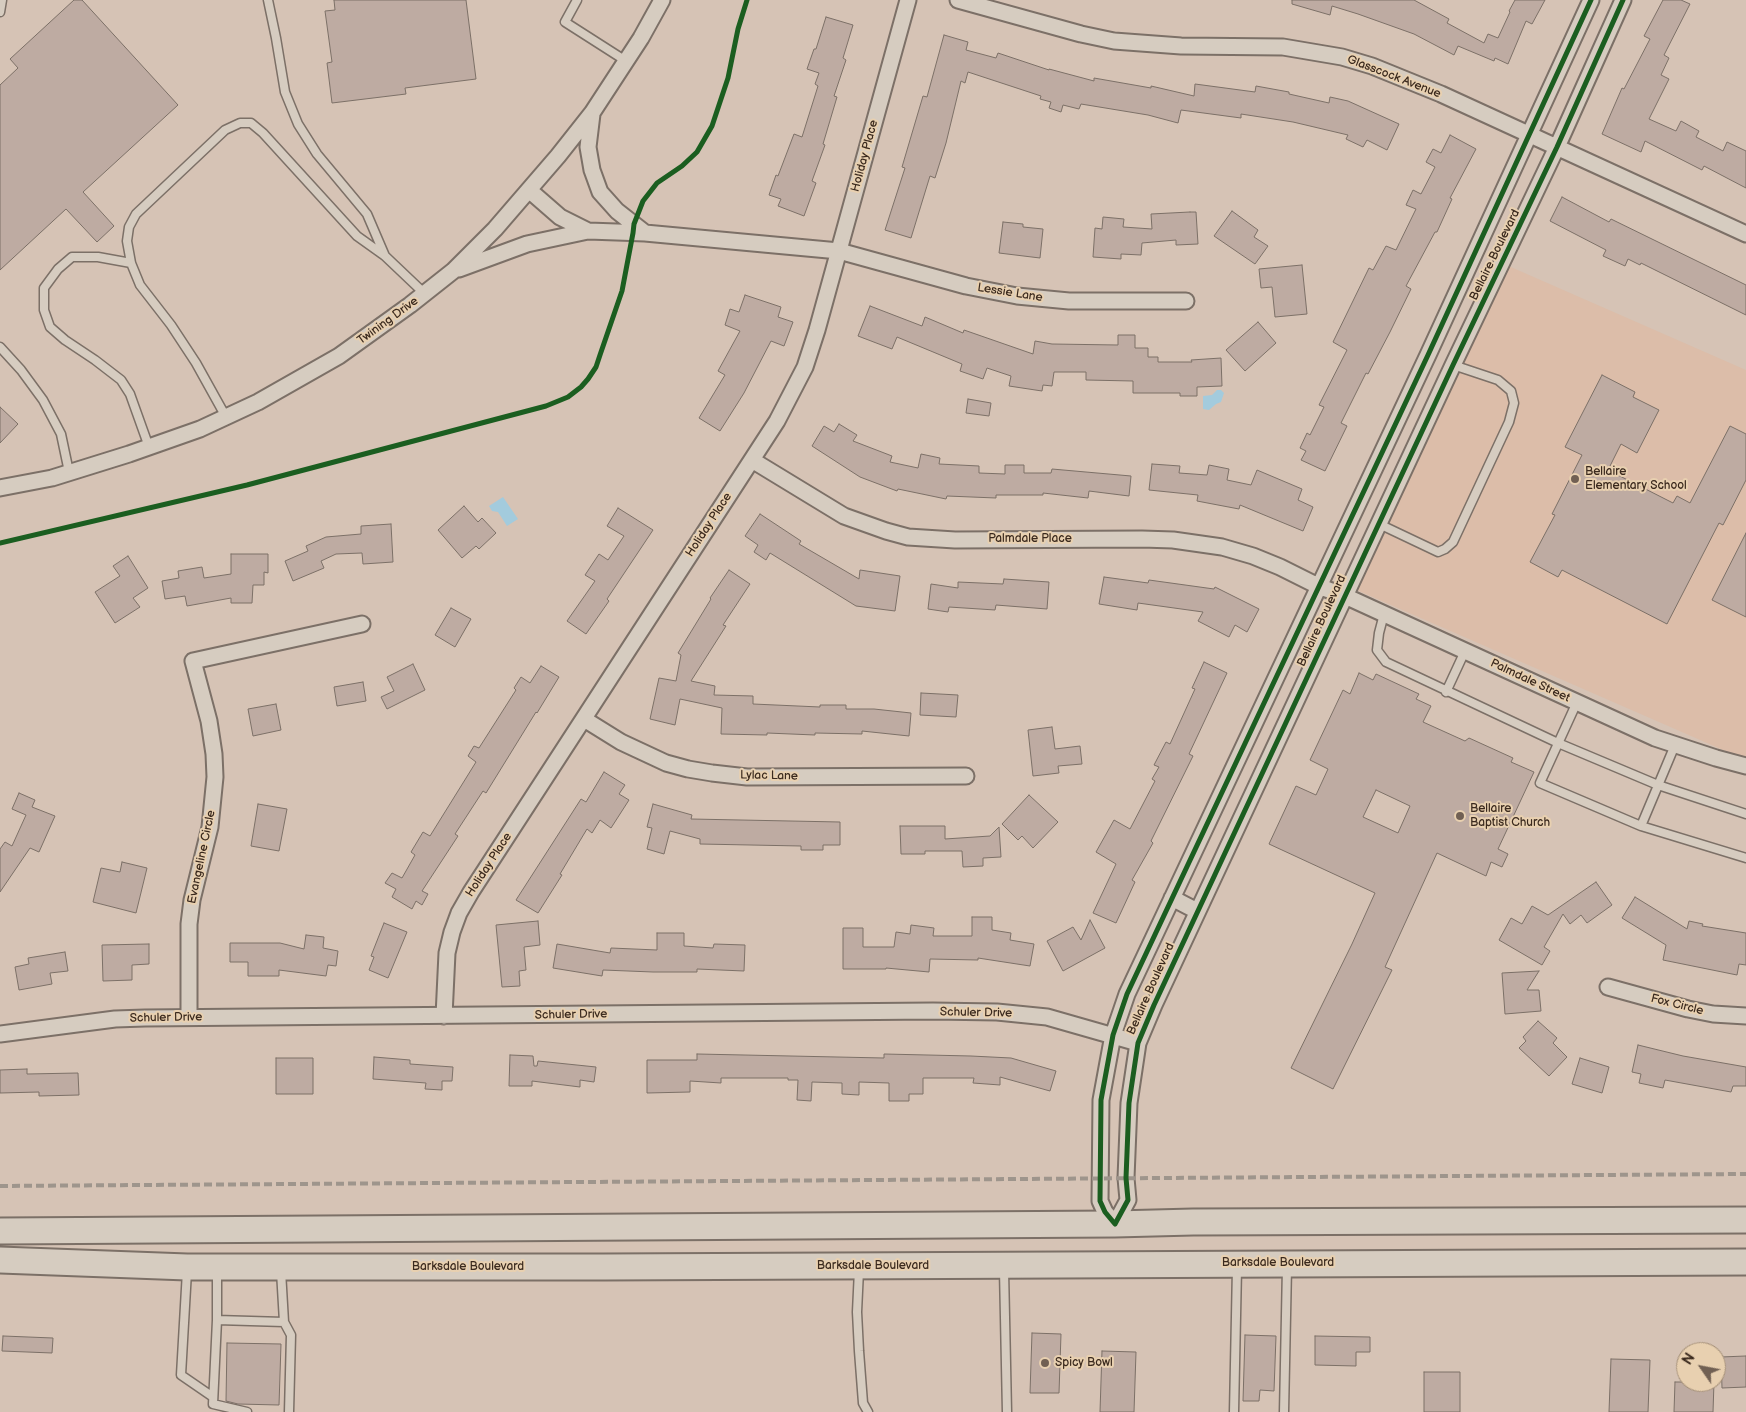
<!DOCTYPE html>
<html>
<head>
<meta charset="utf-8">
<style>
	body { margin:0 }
	#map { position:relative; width:1746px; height:1412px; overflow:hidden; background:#d6c3b5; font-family:"Balsamiq Sans",sans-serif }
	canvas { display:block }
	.north { position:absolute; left:1676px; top:1342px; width:50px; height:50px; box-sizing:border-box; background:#e8d0b0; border:1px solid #a38e76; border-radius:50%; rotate:303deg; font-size:14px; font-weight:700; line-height:20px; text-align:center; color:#3b2a1e }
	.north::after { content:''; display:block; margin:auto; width:18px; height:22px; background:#716053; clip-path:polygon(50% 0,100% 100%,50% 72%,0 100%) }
</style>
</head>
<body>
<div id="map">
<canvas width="1746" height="1412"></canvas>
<div class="north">N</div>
</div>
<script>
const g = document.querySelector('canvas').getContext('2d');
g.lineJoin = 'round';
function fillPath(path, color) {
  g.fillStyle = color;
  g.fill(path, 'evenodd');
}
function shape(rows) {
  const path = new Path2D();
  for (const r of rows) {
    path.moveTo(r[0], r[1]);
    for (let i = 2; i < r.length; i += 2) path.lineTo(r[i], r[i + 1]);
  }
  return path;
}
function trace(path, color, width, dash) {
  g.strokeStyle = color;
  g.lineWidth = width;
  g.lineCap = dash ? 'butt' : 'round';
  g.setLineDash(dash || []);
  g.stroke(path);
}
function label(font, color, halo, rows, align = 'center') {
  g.font = font + ' "Balsamiq Sans",sans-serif';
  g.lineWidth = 4;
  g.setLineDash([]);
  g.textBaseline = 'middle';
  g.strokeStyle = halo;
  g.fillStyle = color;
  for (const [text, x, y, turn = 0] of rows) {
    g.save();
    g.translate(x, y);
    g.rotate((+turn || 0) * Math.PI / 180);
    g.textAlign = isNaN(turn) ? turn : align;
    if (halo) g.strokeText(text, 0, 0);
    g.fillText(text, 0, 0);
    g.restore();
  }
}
fillPath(shape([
	[1504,264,1746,370,1746,760,1352,588]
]), '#dcbda9');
fillPath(shape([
	[1217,390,1221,390,1224,393,1221,402,1216,404,1209,410,1203,409,1203,396,1212,395],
	[503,497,518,519,507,526,498,512,492,511,489,506]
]), '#a3cbdd');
const building = shape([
	[74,0,82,0,178,105,83,192,114,226,97,242,66,209,0,270,0,85,18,68,10,59,74,0],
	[334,0,466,0,476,79,405,88,406,94,332,103,327,63,332,62,325,11,335,10,334,0],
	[1292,0,1414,0,1449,19,1447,23,1484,43,1488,34,1498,38,1510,12,1509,11,1515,0,1545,0,1532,24,1526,21,1508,64,1495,58,1494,61,1458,46,1454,55,1414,34,1358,14,1332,6,1330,15,1292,4,1292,0],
	[1663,0,1681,0,1690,4,1664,55,1669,58,1661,75,1669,79,1649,119,1676,131,1681,121,1699,131,1696,137,1723,151,1727,142,1746,151,1746,188,1704,166,1702,170,1645,141,1641,152,1602,134,1622,88,1624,89,1650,39,1644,36,1663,0],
	[826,17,853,25,843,58,846,60,834,96,837,97,823,144,825,145,812,181,816,183,804,216,778,206,781,199,769,195,776,175,778,176,794,134,802,137,818,86,815,84,819,73,807,69,814,49,816,49,826,17],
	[944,35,968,42,966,50,996,58,998,53,1049,70,1049,69,1094,81,1094,78,1151,88,1151,86,1194,96,1195,84,1255,92,1256,86,1289,92,1289,94,1329,103,1330,97,1348,101,1399,124,1387,150,1367,140,1363,147,1346,139,1348,135,1293,122,1241,114,1241,118,1181,110,1178,123,1148,115,1081,104,1079,109,1063,105,1061,112,1049,108,1051,102,1040,99,1041,96,968,72,965,83,961,81,946,143,935,178,930,176,911,238,885,230,905,168,902,167,923,96,927,97,944,35],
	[1450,135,1476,149,1450,198,1452,199,1437,232,1435,232,1406,286,1411,289,1390,332,1368,374,1366,373,1341,423,1347,426,1325,471,1301,460,1306,451,1300,448,1307,433,1310,435,1324,407,1319,405,1347,350,1333,342,1369,268,1373,270,1386,246,1396,250,1416,209,1406,205,1413,190,1421,194,1435,167,1426,162,1433,149,1441,153,1450,135],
	[1562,197,1609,222,1611,219,1746,285,1746,315,1641,263,1640,265,1628,259,1625,266,1603,256,1606,250,1550,221,1562,197],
	[1232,211,1258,230,1254,237,1268,246,1255,264,1214,236,1232,211],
	[1190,212,1196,212,1198,244,1176,245,1176,240,1142,243,1141,255,1121,254,1121,259,1093,257,1095,228,1102,229,1103,217,1124,219,1123,227,1152,229,1151,214,1190,212],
	[1003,222,1023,224,1023,227,1043,229,1040,258,999,253,1003,222],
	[1302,265,1307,314,1275,317,1272,287,1261,288,1259,269,1302,265],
	[745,295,781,307,778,317,793,322,784,346,771,341,744,393,720,431,699,418,725,375,718,371,740,331,725,325,730,309,739,312,745,295],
	[870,306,922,326,925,317,963,333,964,330,1033,354,1035,341,1052,344,1118,345,1118,335,1135,335,1135,348,1148,348,1148,357,1158,357,1158,362,1192,362,1191,360,1221,358,1222,386,1197,387,1197,396,1180,396,1180,393,1133,393,1133,381,1086,380,1086,372,1054,372,1052,386,1043,385,1042,391,1009,386,1011,376,987,368,983,379,960,371,962,364,897,337,892,349,858,336,870,306],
	[1258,322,1276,343,1245,371,1226,350,1258,322],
	[1602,375,1635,392,1633,397,1659,410,1637,453,1621,444,1608,470,1673,503,1677,496,1690,503,1730,426,1746,434,1746,480,1723,525,1719,523,1667,624,1562,570,1558,577,1530,562,1555,515,1552,514,1582,455,1565,447,1602,375],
	[968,399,991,403,989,416,966,413,968,399],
	[0,407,18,424,0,443,0,407],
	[839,424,857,435,853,441,892,456,890,462,918,468,921,454,940,458,939,464,979,466,979,473,1005,474,1005,465,1024,465,1024,473,1051,473,1052,469,1131,476,1129,496,1089,491,1088,498,1043,493,1043,495,996,495,996,498,947,496,946,499,898,489,897,491,860,477,812,446,824,426,834,432,839,424],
	[1152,464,1180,466,1179,473,1207,475,1209,465,1229,469,1227,480,1251,485,1257,470,1302,489,1298,500,1313,507,1303,531,1240,505,1239,509,1197,501,1198,495,1149,490,1152,464],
	[464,506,478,522,482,518,496,533,479,549,476,546,462,558,438,530,464,506],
	[618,508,653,530,607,599,609,601,586,634,567,621,595,581,585,575,599,554,608,560,624,536,607,526,618,508],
	[760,514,801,541,799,544,859,579,860,570,900,576,895,611,856,606,770,553,766,560,754,552,758,545,745,536,760,514],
	[391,524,393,562,363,564,362,553,336,554,321,561,324,568,293,581,285,561,308,551,306,546,326,537,361,534,361,526,391,524],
	[1746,533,1746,617,1712,600,1746,533],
	[231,554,268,554,268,573,264,572,264,585,253,585,252,603,231,603,231,598,187,606,185,596,165,599,162,581,179,578,178,571,202,567,204,578,231,574,231,554],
	[128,556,148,588,133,598,140,607,115,623,95,592,120,576,113,566,128,556],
	[729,570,750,584,723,625,726,626,691,681,715,686,714,695,753,696,753,704,820,707,820,705,846,705,846,709,874,709,911,713,909,736,862,731,862,734,815,733,815,735,767,733,767,735,721,734,722,708,680,699,675,725,650,719,659,678,676,681,681,655,678,653,711,599,710,598,729,570],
	[1104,577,1148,583,1149,580,1214,589,1215,587,1259,609,1247,632,1235,625,1229,637,1198,621,1203,612,1138,603,1137,610,1099,604,1104,577],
	[1004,579,1049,582,1047,609,996,605,995,610,949,607,948,612,928,609,931,584,958,588,958,582,1003,584,1004,579],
	[451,608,471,619,455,647,435,635,451,608],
	[1204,662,1227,673,1189,754,1193,756,1151,841,1153,843,1132,880,1135,882,1116,923,1093,913,1116,864,1096,852,1114,820,1130,829,1155,781,1152,779,1159,767,1154,765,1166,742,1170,744,1195,689,1192,688,1204,662],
	[413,664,425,690,387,709,381,697,394,691,387,677,413,664],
	[541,666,559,677,537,713,536,712,486,793,483,791,455,834,458,836,422,891,428,894,422,905,416,901,412,909,392,897,396,889,385,883,392,873,402,878,415,855,411,852,423,832,430,836,476,762,468,756,474,746,479,748,516,690,514,688,521,677,530,683,541,666],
	[1359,673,1373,680,1376,674,1419,694,1416,699,1431,706,1423,722,1465,741,1469,738,1513,758,1511,762,1534,772,1498,849,1508,854,1502,867,1491,862,1486,876,1437,853,1385,967,1392,970,1333,1089,1291,1068,1352,944,1375,893,1269,844,1296,786,1316,795,1328,769,1310,760,1343,690,1350,694,1359,673],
	[1376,790,1410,806,1398,833,1363,817,1376,790],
	[363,682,366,701,337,706,334,687,363,682],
	[921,693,958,695,956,717,920,715,921,693],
	[276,704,281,730,253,736,248,709,276,704],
	[1052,727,1055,749,1080,746,1082,764,1058,766,1059,773,1033,776,1028,730,1052,727],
	[604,772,625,785,619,794,629,800,611,828,600,820,592,833,587,829,560,874,562,875,538,913,516,900,581,799,586,802,604,772],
	[19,793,35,800,32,807,55,816,39,852,30,848,0,892,0,849,5,842,12,846,26,815,12,809,19,793],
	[1029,795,1058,822,1033,848,1022,836,1018,840,1002,824,1029,795],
	[258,804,287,809,279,851,251,846,258,804],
	[653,804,692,815,691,819,840,822,840,845,823,845,823,850,801,850,801,846,700,844,700,839,670,831,664,854,647,849,652,828,647,827,653,804],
	[900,826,945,826,945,839,990,836,999,827,1001,857,983,858,983,866,963,867,962,851,925,851,925,854,901,854,900,826],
	[122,862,147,868,136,913,93,902,101,868,120,872,122,862],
	[1596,882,1612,905,1587,923,1581,915,1570,924,1563,914,1544,947,1550,951,1542,965,1499,940,1511,918,1522,924,1532,906,1548,915,1596,882],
	[1635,897,1687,929,1689,921,1703,924,1702,926,1746,933,1746,965,1739,964,1737,975,1663,960,1666,945,1622,918,1635,897],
	[972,917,992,917,992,930,1011,933,1010,940,1034,944,1030,966,978,958,978,960,930,959,929,972,886,968,886,969,843,969,843,928,863,928,863,947,894,947,896,932,910,934,911,925,934,928,933,936,972,936,972,917],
	[1090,920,1105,948,1063,971,1047,941,1073,927,1081,940,1090,920],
	[538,921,540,945,524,947,526,970,519,971,520,986,502,987,496,925,538,921],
	[384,923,407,932,388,978,369,970,374,957,371,956,384,923],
	[657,933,684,933,684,946,713,948,714,944,745,945,744,971,697,969,697,972,653,972,603,970,602,976,553,968,557,944,610,953,611,948,657,950,657,933],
	[306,935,324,937,323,948,338,951,336,966,328,965,326,976,279,970,279,976,248,976,248,962,230,962,230,943,280,943,304,949,306,935],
	[149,944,149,964,132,965,132,980,103,981,102,945,149,944],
	[65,952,68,971,50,973,52,984,19,990,15,967,29,964,28,958,65,952],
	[1539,971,1527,990,1539,990,1541,1011,1505,1014,1502,973,1539,971],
	[1538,1021,1557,1038,1553,1043,1567,1057,1549,1076,1519,1048,1526,1041,1523,1037,1538,1021],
	[1638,1045,1683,1056,1746,1067,1746,1086,1733,1086,1731,1092,1665,1080,1663,1088,1639,1083,1641,1074,1632,1072,1638,1045],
	[697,1054,884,1058,884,1054,971,1056,1011,1058,1056,1071,1050,1091,1000,1077,1000,1085,973,1083,974,1078,923,1078,923,1094,909,1094,909,1101,889,1101,889,1083,859,1082,859,1095,842,1094,842,1083,812,1082,811,1101,797,1100,798,1080,788,1080,788,1078,721,1078,721,1083,690,1081,690,1092,647,1093,647,1060,697,1060,697,1054],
	[510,1055,533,1056,534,1066,537,1066,538,1061,596,1067,594,1082,580,1080,580,1087,532,1081,532,1086,509,1086,510,1055],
	[374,1057,410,1060,410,1064,453,1067,452,1081,442,1081,442,1090,425,1089,426,1083,373,1079,374,1057],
	[276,1058,313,1058,313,1094,276,1094,276,1058],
	[1580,1058,1609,1067,1602,1093,1572,1084,1580,1058],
	[27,1069,27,1074,78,1073,79,1095,39,1096,39,1092,0,1093,0,1070,27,1069],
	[1032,1333,1061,1334,1059,1393,1030,1393,1032,1333],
	[1245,1335,1276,1336,1274,1391,1260,1390,1259,1401,1243,1401,1245,1335],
	[3,1336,53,1338,52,1353,2,1351,3,1336],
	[1315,1336,1370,1337,1370,1352,1356,1352,1356,1366,1315,1365,1315,1336],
	[227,1343,281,1344,279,1405,238,1404,226,1401,227,1343],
	[1102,1351,1136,1352,1134,1412,1100,1412,1102,1351],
	[1746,1356,1746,1387,1722,1388,1721,1357,1746,1356],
	[1611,1359,1650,1360,1648,1412,1609,1412,1611,1359],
	[1424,1372,1460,1372,1460,1412,1424,1412,1424,1372],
	[1675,1382,1714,1382,1713,1412,1674,1412,1675,1382]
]);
fillPath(building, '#beaba2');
trace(building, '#7c7067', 1);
const lane = shape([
	[268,0,276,38,285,92,298,124,317,154,367,214,385,256],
	[577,0,565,22,626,61],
	[0,12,2,0],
	[131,263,98,257,72,257,58,269,44,288,44,310,50,327,65,340,95,360,121,380,130,394,149,447],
	[0,347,21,370,43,400,61,434,69,472],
	[226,417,196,363,171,325,140,285,131,263,127,241,129,227,136,214,225,130,240,123,251,123,263,133,357,236,385,256,425,294],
	[1379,524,1438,552,1445,549,1453,542,1509,422,1514,403,1511,391,1498,380,1453,365],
	[1384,614,1379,633,1377,650,1386,662,1558,743,1658,785,1746,814],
	[1446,692,1465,651],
	[1577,702,1540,783,1641,826,1746,858],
	[1641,826,1675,745],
	[859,1270,857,1312,859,1351,863,1403,868,1412],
	[1004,1270,1007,1412],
	[187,1271,181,1375,213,1397],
	[217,1271,217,1320,213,1404,247,1412],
	[281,1271,284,1322,291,1335,289,1412],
	[217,1320,284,1322],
	[1234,1412,1237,1268],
	[1284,1412,1287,1267]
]);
const street = shape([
	[958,0,1081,34,1114,41,1181,46,1283,47,1342,57,1372,66,1441,94,1746,234],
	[1591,0,1428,355,1127,994,1113,1035,1101,1100,1100,1201,1105,1212,1115,1224,1128,1200,1126,1178,1129,1103,1138,1043,1154,1005,1453,365,1557,147,1623,0],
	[592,114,588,147,592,170,600,192,617,211,645,233],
	[529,190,560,217,588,231],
	[459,269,527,244,588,231,645,233,839,251,966,286,1017,296,1069,301,1186,301],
	[752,460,844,516,886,531,908,537,955,540,1142,539,1173,540,1222,547,1253,556,1280,567,1318,586,1345,596,1655,738,1716,758,1746,766],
	[0,488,52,478,129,454,200,429,258,402,339,356,410,305,453,271,495,229,558,156,592,113,641,38,662,0],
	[584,719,621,742,666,763,688,769,712,773,747,777,966,776],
	[1172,898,1197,911],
	[1608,987,1688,1009,1713,1014,1746,1016],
	[444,1016,447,953,452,932,459,913,471,892,777,421,805,367,817,330,908,0],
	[189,1017,189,924,192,900,210,827,215,777,214,754,209,721,193,661,362,624],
	[0,1034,115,1019,145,1018,933,1011,997,1012,1047,1017,1138,1043]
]);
const primary = shape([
	[0,1231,1115,1224,1193,1222,1746,1220],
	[0,1260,187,1267,604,1267,1746,1262]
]);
trace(lane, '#7c7067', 11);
trace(street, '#7c7067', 19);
trace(primary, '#7c7067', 29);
trace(lane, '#d6ccc0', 8);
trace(street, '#d6ccc0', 15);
trace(primary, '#d6ccc0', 25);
trace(shape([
	[0,1186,1746,1174]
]), '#9e958c', 4, [8, 4]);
trace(shape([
	[1591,0,1428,355,1127,994,1113,1035,1101,1100,1100,1201,1105,1212,1115,1224,1128,1200,1126,1178,1129,1103,1138,1043,1154,1005,1453,365,1557,147,1623,0],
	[0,543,247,485,546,406,568,397,581,387,588,379,596,367,600,355,622,291,633,233,634,224,643,201,657,183,682,166,697,152,712,126,728,78,738,29,747,0]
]), '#1b5e20', 5);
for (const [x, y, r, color] of [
	[1575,479,5,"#716053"],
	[1460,816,5,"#716053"],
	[1045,1363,5,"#716053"]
]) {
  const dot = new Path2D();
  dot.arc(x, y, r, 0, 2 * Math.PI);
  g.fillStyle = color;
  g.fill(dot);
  trace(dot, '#e8d0b0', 2);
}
label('12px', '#3b2a1e', '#e8d0b0', [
	["Glasscock Avenue",1394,77,21],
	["Holiday Place",865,156,-75],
	["Bellaire Boulevard",1495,255,-64],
	["Lessie Lane",1010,293,9],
	["Twining Drive",388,321,-36],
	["Holiday Place",709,525,-57],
	["Palmdale Place",1030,539],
	["Bellaire Boulevard",1322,621,-65],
	["Palmdale Street",1530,681,25],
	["Lylac Lane",769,776,1],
	["Evangeline Circle",202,857,-78],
	["Holiday Place",489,865,-57],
	["Bellaire Boulevard",1151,989,-66],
	["Fox Circle",1677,1005,14],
	["Schuler Drive",976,1013,1],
	["Schuler Drive",571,1015,-1],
	["Schuler Drive",166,1018,-1],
	["Barksdale Boulevard",1278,1263],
	["Barksdale Boulevard",873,1266],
	["Barksdale Boulevard",468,1267]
]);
label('12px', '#3b2a1e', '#e8d0b0', [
	["Bellaire",1585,472],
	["Elementary School",1585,486],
	["Bellaire",1470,809],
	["Baptist Church",1470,823],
	["Spicy Bowl",1055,1363]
], 'left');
</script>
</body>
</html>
